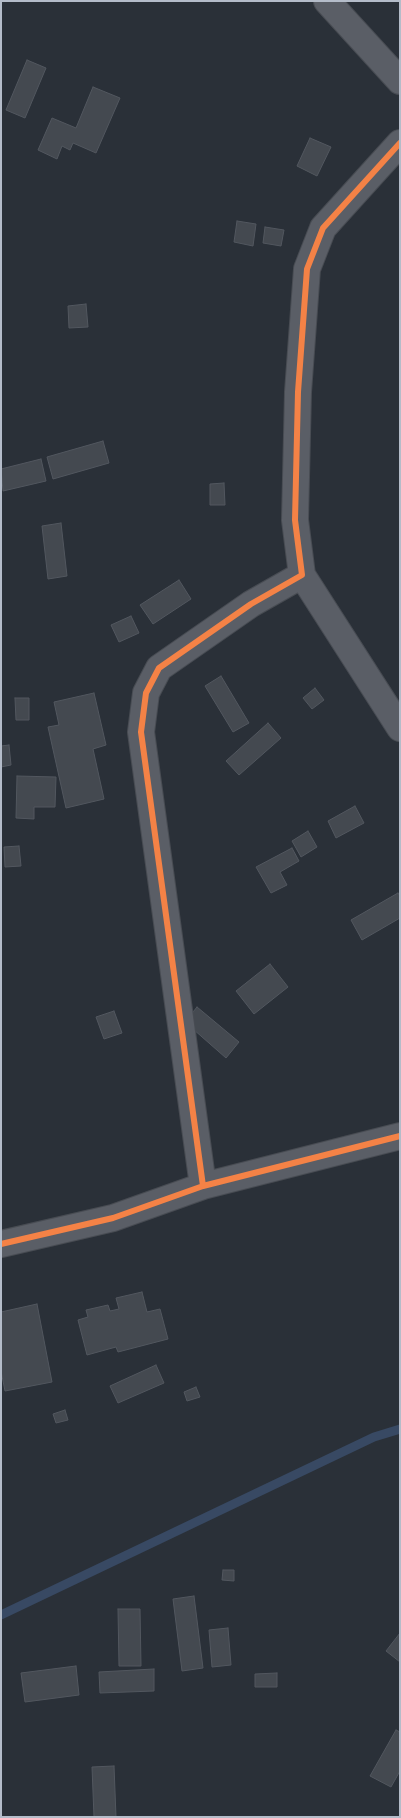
<!DOCTYPE html>
<html>
<head>
<meta charset="utf-8">
<style>
	body { margin:0 }
	#map { position:relative; width:401px; height:1818px; overflow:hidden; background:#2a3038; font-family:Jost,sans-serif }
	canvas { display:block }
	.frame { position:absolute; inset:0; border:2px solid #b4bcc9; pointer-events:none }
</style>
</head>
<body>
<div id="map">
<canvas width="401" height="1818"></canvas>
<div class="frame"></div>
</div>
<script>
const g = document.querySelector('canvas').getContext('2d');
g.lineJoin = 'round';
function shape(rows) {
  const path = new Path2D();
  for (const r of rows) {
    path.moveTo(r[0], r[1]);
    for (let i = 2; i < r.length; i += 2) path.lineTo(r[i], r[i + 1]);
  }
  return path;
}
function trace(path, color, width, dash) {
  g.strokeStyle = color;
  g.lineWidth = width;
  g.lineCap = dash ? 'butt' : 'round';
  g.setLineDash(dash || []);
  g.stroke(path);
}
function fillPath(path, color) {
  g.fillStyle = color;
  g.fill(path, 'evenodd');
}
trace(shape([
	[1,1615,374,1437,400,1429]
]), '#384963', 9);
const building = shape([
	[27,60,46,68,25,118,6,110,27,60],
	[93,87,120,98,96,153,73,143,70,150,62,146,57,159,38,150,52,118,76,128,93,87],
	[310,138,331,147,317,176,297,166,310,138],
	[237,221,256,224,253,246,234,242,237,221],
	[265,227,284,230,281,246,263,243,265,227],
	[86,304,88,327,69,328,68,306,86,304],
	[103,441,109,463,53,479,47,457,103,441],
	[41,459,46,481,3,491,1,469,41,459],
	[224,483,225,505,210,505,210,484,224,483],
	[61,523,67,576,48,579,42,526,61,523],
	[179,580,191,599,153,624,140,605,179,580],
	[131,616,139,633,119,642,111,625,131,616],
	[221,676,249,723,233,732,205,686,221,676],
	[315,688,324,700,312,709,303,698,315,688],
	[94,693,106,745,93,749,104,799,66,808,48,727,59,725,54,702,94,693],
	[15,698,29,698,29,720,16,720,15,698],
	[268,723,281,738,239,775,226,761,268,723],
	[9,745,11,765,1,767,1,746,9,745],
	[17,776,56,777,55,807,34,807,34,819,16,818,17,776],
	[355,806,364,823,336,838,328,821,355,806],
	[308,831,317,847,301,857,292,841,308,831],
	[19,846,21,866,5,867,4,847,19,846],
	[292,848,299,861,280,872,287,885,271,893,256,867,292,848],
	[398,893,400,896,400,918,362,940,351,920,398,893],
	[270,964,288,987,254,1014,236,991,270,964],
	[197,1007,239,1042,226,1058,185,1022,197,1007],
	[114,1011,122,1033,104,1039,96,1017,114,1011],
	[142,1292,147,1312,160,1309,168,1339,118,1352,116,1347,87,1355,78,1320,88,1317,86,1310,108,1305,110,1311,119,1309,116,1298,142,1292],
	[37,1304,52,1382,5,1391,1,1371,1,1312,37,1304],
	[156,1365,164,1383,118,1403,110,1386,156,1365],
	[196,1387,200,1397,187,1401,184,1392,196,1387],
	[65,1410,68,1420,56,1423,53,1414,65,1410],
	[223,1570,234,1570,234,1581,222,1580,223,1570],
	[194,1596,203,1668,182,1671,173,1599,194,1596],
	[118,1609,140,1609,141,1666,119,1666,118,1609],
	[228,1628,231,1665,212,1667,209,1630,228,1628],
	[400,1633,400,1662,386,1651,400,1633],
	[76,1666,79,1695,25,1702,21,1673,76,1666],
	[154,1669,154,1691,100,1693,99,1672,154,1669],
	[277,1673,277,1687,255,1687,255,1674,277,1673],
	[396,1730,400,1732,400,1771,391,1787,370,1776,396,1730],
	[114,1766,116,1817,94,1817,92,1767,114,1766]
]);
fillPath(building, '#444950');
trace(building, '#52575f', 1);
const street = shape([
	[327,1,400,81],
	[302,575,400,728],
	[203,1186,141,732,146,693,159,668,251,604,302,575,295,520,298,392,307,269,323,228,400,143],
	[1,1244,113,1218,203,1186,400,1136]
]);
trace(street, '#484c53', 28);
trace(street, '#5a5e66', 26);
trace(shape([
	[203,1186,141,732,146,693,159,668,251,604,302,575,295,520,298,392,307,269,323,228,400,143],
	[1,1244,113,1218,203,1186,400,1136]
]), '#f48246', 6);
</script>
</body>
</html>
